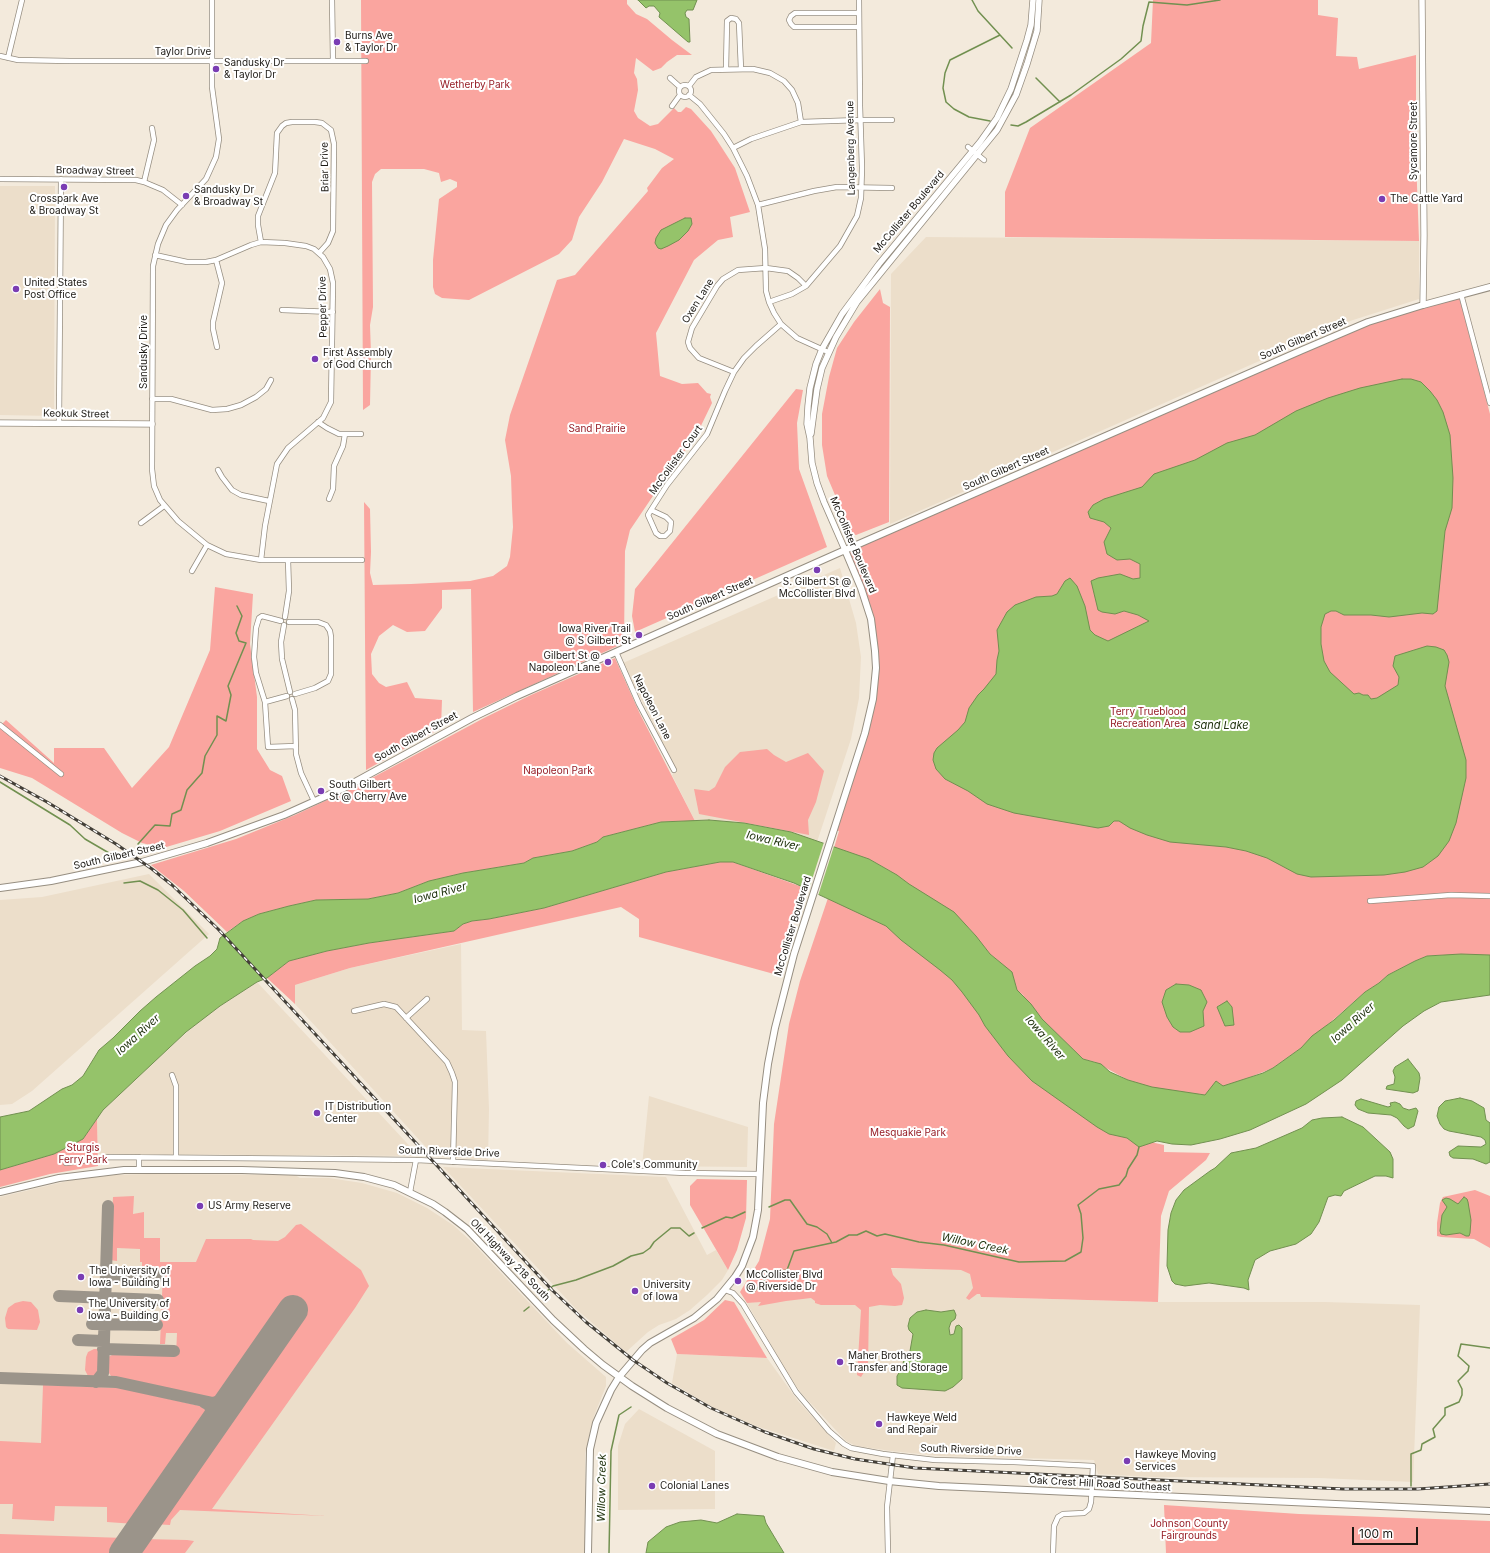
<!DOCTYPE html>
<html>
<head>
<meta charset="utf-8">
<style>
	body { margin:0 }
	#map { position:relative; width:1490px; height:1553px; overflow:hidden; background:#f3eadc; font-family:Inter,sans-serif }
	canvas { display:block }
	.scale { position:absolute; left:1352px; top:1527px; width:66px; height:18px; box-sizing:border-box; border:2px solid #1c1914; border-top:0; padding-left:5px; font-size:12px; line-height:14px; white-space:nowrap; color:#1c1914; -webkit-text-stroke:3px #fff; paint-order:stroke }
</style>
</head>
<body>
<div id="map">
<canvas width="1490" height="1553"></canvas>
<div class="scale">100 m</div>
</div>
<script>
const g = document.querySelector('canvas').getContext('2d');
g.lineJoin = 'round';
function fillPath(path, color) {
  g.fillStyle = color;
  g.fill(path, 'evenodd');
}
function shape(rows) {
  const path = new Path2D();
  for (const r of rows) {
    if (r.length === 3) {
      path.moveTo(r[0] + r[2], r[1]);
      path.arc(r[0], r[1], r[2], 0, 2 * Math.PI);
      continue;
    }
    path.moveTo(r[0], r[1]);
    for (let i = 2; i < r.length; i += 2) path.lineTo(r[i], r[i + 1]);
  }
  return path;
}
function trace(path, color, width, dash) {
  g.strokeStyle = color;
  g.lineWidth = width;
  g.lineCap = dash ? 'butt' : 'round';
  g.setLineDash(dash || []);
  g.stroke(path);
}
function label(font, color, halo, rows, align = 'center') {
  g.font = font + ' Inter,sans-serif';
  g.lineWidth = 4;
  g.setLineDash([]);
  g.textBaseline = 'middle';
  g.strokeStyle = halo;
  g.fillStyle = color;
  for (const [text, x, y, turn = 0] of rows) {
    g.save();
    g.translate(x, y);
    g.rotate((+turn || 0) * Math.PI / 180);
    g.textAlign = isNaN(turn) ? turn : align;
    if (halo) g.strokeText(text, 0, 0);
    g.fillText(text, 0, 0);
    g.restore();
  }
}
fillPath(shape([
	[0,186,55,186,54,416,0,415],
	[926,237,1419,241,1419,299,1350,321,890,524,891,274],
	[840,568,856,623,861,657,859,698,851,739,817,842,791,832,744,823,709,820,695,821,672,775,677,771,623,663],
	[149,874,209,934,32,1091,12,1104,0,1105,0,900,42,897],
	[461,944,462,1030,486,1031,489,1109,488,1160,434,1156,295,1004,295,985,350,968],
	[257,982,419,1156,98,1154,97,1119,103,1110,155,1060,204,1017],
	[649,1096,748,1127,747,1167,642,1166],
	[443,1167,666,1177,707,1255,716,1250,728,1270,722,1280,707,1295,690,1310,676,1319,659,1325,648,1332,626,1352,576,1309],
	[148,1174,295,1175,300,1178,329,1178,362,1183,397,1193,427,1208,453,1225,472,1242,567,1343,606,1377,606,1386,594,1416,585,1454,585,1553,0,1553,0,1197,76,1179,114,1175],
	[858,1268,981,1270,981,1297,1158,1302,1325,1302,1420,1305,1413,1482,1319,1478,1154,1477,1098,1474,1094,1460,940,1456,891,1451,856,1446,846,1441,802,1394,788,1375,747,1303,815,1296,815,1303],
	[677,1354,767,1358,798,1401,836,1443,834,1451,759,1427,716,1409,672,1383],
	[639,1409,715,1451,715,1509,618,1510,618,1446,625,1424]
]), '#ecdeca');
fillPath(shape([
	[361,0,627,0,627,4,636,14,647,19,672,40,692,55,677,55,667,62,661,68,653,71,636,58,634,73,637,79,638,90,634,111,638,118,650,126,658,124,674,108,678,112,681,112,686,107,691,109,711,131,735,168,750,212,730,217,733,237,718,240,694,260,656,333,660,376,682,384,698,383,707,393,711,394,710,397,712,403,697,434,661,484,630,530,625,551,624,643,473,712,471,589,442,590,442,608,425,631,407,632,393,625,379,636,371,654,372,674,379,683,386,687,407,682,415,698,442,700,441,728,366,770,364,502,370,509,371,552,370,573,373,585,411,584,470,581,493,576,507,566,510,557,513,527,512,507,511,476,505,440,510,415,557,280,575,275,648,191,647,188,662,168,674,159,655,149,624,139,602,182,579,217,572,240,559,254,469,300,442,298,435,294,433,287,433,260,439,199,457,187,457,182,450,179,441,182,439,173,424,169,381,169,375,174,372,182,373,307,370,325,371,354,370,405,363,410],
	[1153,0,1318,0,1318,15,1338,18,1336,56,1357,57,1359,69,1416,55,1416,157,1419,241,1005,237,1005,192,1030,128,1151,43],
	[880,289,883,303,890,307,889,522,856,535,851,533,827,476,822,445,822,414,829,377,837,348,854,322],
	[1458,292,1490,414,1490,955,1441,955,1427,956,1415,961,1388,975,1379,983,1365,992,1301,1048,1273,1068,1205,1095,1163,1092,1128,1080,1095,1062,1083,1059,1037,1017,1023,995,1017,990,1015,984,1002,964,990,954,969,928,890,871,869,859,834,848,839,831,833,830,873,699,874,636,845,550,1307,348,1441,297],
	[796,389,803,390,797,423,799,469,827,547,635,632,632,616,635,589],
	[215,587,253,594,250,644,257,697,257,749,270,770,282,776,291,801,220,831,163,848,142,843,122,833,32,778,0,768,0,726,6,720,54,763,54,748,104,748,132,788,169,747,210,650],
	[615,658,640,714,695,821,661,822,603,837,597,842,572,851,533,858,524,863,463,873,429,881,398,893,368,899,316,900,289,906,259,914,243,921,227,932,184,891,151,865,236,839,295,815,355,787,484,718,531,695],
	[767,749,774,755,786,762,808,753,824,771,816,802,808,820,809,835,699,814,694,789,709,791,715,787,725,767,740,752],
	[720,862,733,862,805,888,774,974,639,937,639,919,621,907,350,968,295,985,295,1004,267,978,289,961,327,951,369,943,454,931,463,924,472,921,489,919,544,908,666,872],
	[830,892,888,922,1133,1138,1164,1145,1164,1152,1210,1153,1206,1160,1169,1191,1161,1216,1158,1302,981,1297,980,1294,977,1294,969,1300,966,1298,973,1288,970,1274,961,1270,891,1268,893,1275,901,1284,904,1298,902,1305,895,1306,880,1305,869,1307,868,1366,861,1377,857,1375,861,1310,855,1305,821,1305,815,1303,815,1301,811,1298,786,1301,758,1306,761,1302,747,1303,740,1292,759,1261,770,1219,774,1124,789,1024,800,981],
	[97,1119,98,1166,50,1174,0,1187,0,1170,54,1154,83,1139],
	[697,1179,747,1180,746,1218,737,1250,728,1270,690,1205,690,1186],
	[1475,1190,1490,1196,1490,1248,1474,1239,1441,1237,1437,1236,1437,1223,1440,1203,1443,1197],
	[134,1196,133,1214,144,1212,144,1238,160,1238,160,1262,196,1262,206,1239,251,1239,253,1240,278,1241,285,1237,296,1225,301,1224,361,1270,369,1286,355,1308,212,1509,327,1516,180,1510,171,1520,170,1525,153,1524,303,1308,290,1299,225,1393,220,1396,212,1398,204,1396,111,1376,107,1370,106,1358,112,1355,176,1356,177,1333,166,1333,165,1344,160,1344,163,1272,142,1272,142,1262,140,1262,140,1249,117,1248,117,1261,110,1260,113,1197],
	[725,1300,734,1302,767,1358,677,1354,671,1339,704,1320],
	[23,1301,31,1302,38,1310,40,1322,37,1330,8,1329,6,1327,5,1318,8,1308,15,1303],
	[94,1349,98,1349,99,1352,99,1369,94,1376,88,1376,85,1370,86,1357,88,1352],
	[43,1385,121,1388,200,1406,207,1411,208,1419,135,1524,107,1522,107,1507,55,1506,54,1521,12,1519,13,1504,0,1504,0,1441,41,1443],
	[1164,1505,1299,1514,1490,1521,1490,1553,1166,1553],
	[0,1534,125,1538,115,1553,0,1553],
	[144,1539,187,1540,194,1541,185,1553,134,1553]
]), '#faa59f');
const water = shape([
	[638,0,697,0,693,10,687,10,685,13,686,17,689,19,690,42,688,42,659,17,660,13,654,6,649,6,646,8,638,0],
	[685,218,691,218,692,224,688,231,679,240,668,246,661,249,658,248,655,243,656,238,661,230,685,218],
	[1402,379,1411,379,1421,382,1430,391,1437,400,1443,412,1450,435,1453,478,1452,508,1445,531,1437,611,1433,614,1422,613,1389,617,1371,615,1344,615,1336,611,1331,611,1325,614,1321,627,1321,644,1324,661,1330,672,1354,694,1359,693,1363,695,1368,695,1371,699,1377,698,1398,685,1399,677,1393,666,1395,656,1427,646,1436,647,1444,650,1447,655,1449,662,1445,686,1466,760,1466,778,1456,823,1449,841,1438,856,1423,867,1405,872,1384,875,1311,877,1297,874,1267,858,1246,851,1226,847,1170,842,1147,835,1130,828,1119,821,1114,821,1109,826,1098,828,1014,813,987,804,968,791,945,779,936,769,933,760,934,753,937,748,958,730,965,722,969,708,978,695,984,689,996,674,997,660,999,651,997,630,1007,612,1015,605,1036,597,1052,596,1057,594,1065,581,1070,578,1077,586,1085,606,1090,630,1095,635,1108,641,1149,621,1138,615,1124,611,1115,614,1102,612,1098,610,1091,581,1098,578,1120,574,1133,579,1140,578,1140,564,1130,559,1117,560,1107,554,1104,542,1111,528,1104,522,1090,518,1088,512,1093,505,1104,499,1142,487,1154,474,1195,460,1227,443,1255,435,1296,411,1328,398,1360,388,1402,379],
	[709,820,744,823,791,832,869,859,897,875,909,884,954,912,976,936,990,954,1012,972,1017,990,1031,1004,1042,1019,1083,1059,1101,1064,1110,1072,1128,1080,1152,1087,1205,1095,1216,1081,1223,1086,1263,1073,1273,1068,1301,1048,1312,1036,1334,1020,1365,992,1379,983,1388,975,1415,961,1427,956,1461,954,1490,955,1490,995,1441,1002,1424,1011,1403,1026,1342,1080,1306,1104,1250,1130,1220,1139,1191,1145,1172,1144,1157,1141,1139,1147,1127,1138,1109,1134,1097,1127,1032,1081,1008,1056,985,1026,979,1015,962,992,952,980,940,970,901,940,886,926,794,883,733,862,720,862,666,872,544,908,489,919,472,921,463,924,454,931,369,943,327,951,289,961,267,978,257,982,220,1006,186,1032,103,1110,83,1139,54,1154,0,1170,0,1117,29,1111,62,1089,72,1085,83,1076,99,1050,113,1038,140,1011,156,997,195,966,210,956,217,949,220,938,243,921,259,914,289,906,316,900,368,899,398,893,429,881,463,873,524,863,533,858,572,851,597,842,603,837,661,822,709,820],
	[1176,984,1189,985,1201,990,1207,1002,1203,1011,1204,1026,1190,1032,1180,1032,1173,1027,1167,1017,1162,1002,1166,990,1176,984],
	[1227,1001,1232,1007,1234,1025,1225,1026,1217,1007,1227,1001],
	[1408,1059,1419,1073,1420,1078,1418,1091,1413,1093,1386,1089,1387,1086,1394,1084,1395,1077,1393,1071,1395,1067,1408,1059],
	[1460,1098,1472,1101,1484,1108,1486,1120,1490,1123,1490,1162,1486,1164,1473,1159,1453,1158,1450,1156,1449,1152,1458,1146,1481,1147,1486,1144,1485,1140,1481,1137,1449,1131,1444,1129,1440,1124,1437,1116,1439,1107,1445,1101,1460,1098],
	[1361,1099,1388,1107,1391,1106,1390,1103,1395,1102,1400,1104,1403,1108,1409,1110,1416,1108,1418,1111,1414,1126,1408,1129,1404,1126,1397,1118,1391,1115,1368,1113,1358,1109,1355,1105,1356,1101,1361,1099],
	[1342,1117,1363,1127,1390,1152,1393,1159,1393,1178,1386,1176,1375,1176,1344,1191,1341,1196,1335,1195,1328,1197,1319,1222,1311,1234,1296,1244,1270,1251,1255,1260,1248,1280,1249,1290,1244,1288,1209,1283,1185,1286,1175,1284,1172,1281,1167,1266,1168,1230,1171,1213,1176,1200,1184,1190,1210,1171,1215,1168,1231,1153,1256,1148,1302,1128,1312,1120,1322,1118,1342,1117],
	[1464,1197,1467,1199,1468,1202,1471,1220,1470,1233,1469,1236,1466,1236,1460,1233,1446,1235,1441,1234,1440,1231,1442,1215,1447,1207,1442,1200,1446,1198,1450,1199,1458,1204,1464,1197],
	[926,1310,941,1312,954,1310,956,1315,955,1319,951,1322,949,1328,950,1335,954,1334,956,1326,959,1325,962,1328,962,1379,953,1387,945,1391,902,1388,897,1385,897,1376,902,1368,904,1359,908,1357,910,1351,913,1334,909,1330,908,1326,910,1318,917,1312,926,1310],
	[737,1514,764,1516,766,1523,784,1553,646,1553,648,1542,666,1527,680,1522,701,1520,717,1523,737,1514]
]);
fillPath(water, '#95c36a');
trace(water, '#719050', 1);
fillPath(shape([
	[824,842,834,846,818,896,808,892]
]), '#f3eadc');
trace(shape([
	[972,0,978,11,1012,48],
	[1036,78,1060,102],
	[990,121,969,117,954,109,946,102,943,88,945,73,950,60,1000,35],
	[1011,125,1018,126,1026,122,1071,95,1121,59,1141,41,1143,26,1149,2,1187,5,1220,0],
	[0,782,70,825,85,839,109,853],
	[138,844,155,825,170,826,172,814,181,810,187,790,202,773,205,756,217,735,217,716,226,721,231,695,228,686,246,643,239,641,236,633,242,616,237,606],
	[124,883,140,881,158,890,183,910,207,938],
	[769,1207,785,1200,790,1200,807,1224,817,1227,827,1234,832,1243],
	[702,1228,726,1217,732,1218,745,1212],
	[753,1293,771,1273,787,1270,794,1251,836,1242,849,1235,857,1235,866,1231,877,1236,885,1234,919,1242,944,1245,1019,1262,1065,1261,1081,1252,1083,1238,1081,1214,1078,1205,1099,1189,1119,1185,1126,1176,1128,1169,1137,1155,1139,1147],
	[541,1296,553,1286,576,1280,613,1266,631,1256,643,1253,650,1248,654,1242,671,1228,680,1228,689,1236,694,1233],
	[524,1311,529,1307],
	[1411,1486,1411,1454,1421,1450,1422,1444,1435,1437,1433,1429,1445,1415,1445,1408,1459,1402,1462,1395,1462,1389,1458,1381,1468,1371,1469,1366,1458,1356,1461,1344,1490,1348],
	[609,1553,611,1451,619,1415,631,1407]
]), '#719050', 1.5);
trace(shape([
	[106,1275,159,1276],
	[59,1296,158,1300],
	[92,1324,157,1325],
	[78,1340,103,1341],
	[103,1349,174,1351],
	[0,1378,116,1382,213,1403,223,1400,233,1393,259,1357],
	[96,1382,103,1373,108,1206],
	[187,1460,213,1421,212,1411,209,1405,204,1402]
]), '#9b948a', 12);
trace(shape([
	[124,1553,293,1310]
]), '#9b948a', 30);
const minor = shape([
	[212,0,212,87,219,139,216,157,206,179,177,210,166,225,158,244,153,266,152,469,154,486,160,500,178,521,207,545,226,554,261,560,362,560],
	[332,0,333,61],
	[859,13,795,13,791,16,789,20,791,24,794,27,859,27],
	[0,56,18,60,70,61,366,61],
	[8,58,22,0],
	[726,69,727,21,731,18,736,19,739,23,741,69],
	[670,78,680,87],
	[685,91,6],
	[689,86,696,77,711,70,753,69,770,73,784,81,792,90,798,103,801,122],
	[689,95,700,104,724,134,733,148,747,176,758,205,765,249,766,291,769,302,774,313,781,324,797,338,828,352],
	[672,106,680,95],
	[968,147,984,160],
	[733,148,751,139,801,122,860,120,892,120],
	[0,179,136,180,144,182,163,190,182,205],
	[144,182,154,140,152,128],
	[758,205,814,191,837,187,892,188],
	[261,242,258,225,258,216,275,173,277,133,282,126,286,123,292,122,315,122,322,123,331,130,334,144,333,231,328,243,319,253],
	[155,255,187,262,206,262,216,260,251,245,261,242,285,243,306,246,314,249,323,257,330,269,333,283,331,402,323,418,288,448,277,464,265,526,261,560],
	[216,260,222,283,213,322,213,329,217,347],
	[1461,294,1490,403],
	[769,302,792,294,806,286,840,246,857,216,861,198,862,168,860,106,859,0],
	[282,310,333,312],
	[734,372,699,358,690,348,688,342,692,328,717,286,723,279,738,270,766,268,788,271,798,278,806,286],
	[152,399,171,399,212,410,227,409,241,405,256,397,266,389,271,380],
	[318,422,327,428,339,434,361,434],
	[59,423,61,179],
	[218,470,222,477,232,490,241,495,269,501],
	[329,499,333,489,334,466,343,446,345,434],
	[651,510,666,517,671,522,670,531,665,536,660,536,656,533,648,515,651,510,667,485,707,434,725,391,734,372,744,358,756,346,781,324],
	[141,523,164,506],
	[192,571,207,545],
	[285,617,289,591,288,560],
	[281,621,262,616,259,618,256,628,254,657,256,673,265,702,287,696],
	[289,622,318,622,326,625,330,631,331,637,331,674,328,681,315,688,295,694],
	[284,625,281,642,282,659,290,692],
	[616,652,639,704,674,770],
	[292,699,295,710,296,754,301,773,314,801],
	[265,702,268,747,296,746],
	[0,725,61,774],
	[1370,901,1451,895,1490,896],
	[354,1011,384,1004,396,1007,447,1062,452,1073,455,1082,453,1162],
	[406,1018,427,999],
	[172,1075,176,1086,176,1157],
	[139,1157,139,1170],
	[66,1163,110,1157,333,1159,416,1160,685,1173,759,1174],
	[410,1192,416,1160],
	[725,1290,733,1293,743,1304,796,1392,829,1431,844,1444,851,1448,883,1454,935,1460,1014,1462,1093,1466,1091,1502,1089,1509,1084,1513,1063,1514,1058,1517,1054,1526,1053,1553],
	[888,1553,887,1507,893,1455]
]);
const tertiary = shape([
	[1422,0,1424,235,1423,305],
	[0,423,152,424],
	[811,434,817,389,822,368,836,337,857,302,997,130,1016,95,1027,64,1037,31,1039,0],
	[845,550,824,502,817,483,812,463,810,438,807,424,808,406,810,388,816,364,822,349,842,314,879,264,980,142,997,118,1011,89,1027,40,1031,25,1033,0]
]);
const secondary = shape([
	[0,888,51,881,142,862,207,843,284,815,344,788,472,718,517,696,845,550,1300,351,1368,322,1423,305,1490,287],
	[0,1192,59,1178,124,1170,242,1170,335,1173,364,1177,394,1185,433,1204,445,1212,467,1229,553,1320,584,1349,603,1365,632,1386,667,1408,717,1434,778,1457,832,1472,889,1481,939,1486,1490,1511],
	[588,1553,590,1449,596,1423,611,1390,619,1377,642,1350,650,1343,694,1318,717,1299,735,1277,742,1266,753,1237,758,1210,763,1103,768,1064,775,1028,794,954,865,733,873,699,876,668,875,651,871,619,861,588,845,550]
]);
trace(minor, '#968e81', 6);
trace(tertiary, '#968e81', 7);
trace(secondary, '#968e81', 8);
trace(minor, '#fff', 4.5);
trace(tertiary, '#fff', 5.5);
trace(secondary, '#fff', 6);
const rail = shape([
	[0,776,47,802,116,844,152,869,172,885,218,929,552,1290,586,1322,633,1360,667,1383,711,1408,765,1432,814,1449,855,1459,915,1468,1343,1489,1418,1489,1490,1484]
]);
trace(rail, '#433f38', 3);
trace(rail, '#fff', 1.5, [4.5]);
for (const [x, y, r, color] of [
	[337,42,4,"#7a3db3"],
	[216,69,4,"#7a3db3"],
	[64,187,4,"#7a3db3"],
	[186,196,4,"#7a3db3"],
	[1382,199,4,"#7a3db3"],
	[16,289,4,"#7a3db3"],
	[315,359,4,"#7a3db3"],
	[817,570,4,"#7a3db3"],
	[639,635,4,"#7a3db3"],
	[608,662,4,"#7a3db3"],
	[321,791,4,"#7a3db3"],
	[317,1113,4,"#7a3db3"],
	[603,1165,4,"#7a3db3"],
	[200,1206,4,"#7a3db3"],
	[81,1277,4,"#7a3db3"],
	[738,1281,4,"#7a3db3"],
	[635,1291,4,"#7a3db3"],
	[80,1310,4,"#7a3db3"],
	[840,1362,4,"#7a3db3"],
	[879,1424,4,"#7a3db3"],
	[1127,1461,4,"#7a3db3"],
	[652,1486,4,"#7a3db3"]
]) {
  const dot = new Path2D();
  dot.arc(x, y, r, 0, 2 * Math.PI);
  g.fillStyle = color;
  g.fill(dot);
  trace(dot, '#fff', 1.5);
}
label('10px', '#1c1914', '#fff', [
	["Burns Ave",345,36],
	["& Taylor Dr",345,48],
	["Sandusky Dr",224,63],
	["& Taylor Dr",224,75],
	["Sandusky Dr",194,190],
	["& Broadway St",194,202],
	["Crosspark Ave",64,199,"center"],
	["& Broadway St",64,211,"center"],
	["The Cattle Yard",1390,199],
	["United States",24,283],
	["Post Office",24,295],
	["First Assembly",323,353],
	["of God Church",323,365],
	["S. Gilbert St @",817,582,"center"],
	["McCollister Blvd",817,594,"center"],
	["Iowa River Trail",631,629,"right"],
	["@ S Gilbert St",631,641,"right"],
	["Gilbert St @",600,656,"right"],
	["Napoleon Lane",600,668,"right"],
	["South Gilbert",329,785],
	["St @ Cherry Ave",329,797],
	["IT Distribution",325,1107],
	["Center",325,1119],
	["Cole's Community",611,1165],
	["US Army Reserve",208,1206],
	["The University of",89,1271],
	["Iowa - Building H",89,1283],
	["McCollister Blvd",746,1275],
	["@ Riverside Dr",746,1287],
	["University",643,1285],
	["of Iowa",643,1297],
	["The University of",88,1304],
	["Iowa - Building G",88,1316],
	["Maher Brothers",848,1356],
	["Transfer and Storage",848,1368],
	["Hawkeye Weld",887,1418],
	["and Repair",887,1430],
	["Hawkeye Moving",1135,1455],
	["Services",1135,1467],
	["Colonial Lanes",660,1486]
], 'left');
label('10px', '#1c1914', '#fff', [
	["Taylor Drive",183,52],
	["Sycamore Street",1414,141,-90],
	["Langenberg Avenue",851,148,-91],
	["Briar Drive",325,167,-91],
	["Broadway Street",95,171,1],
	["McCollister Boulevard",909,212,-50],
	["Oxen Lane",698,301,-58],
	["Pepper Drive",323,307,-91],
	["South Gilbert Street",1303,339,-23],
	["Sandusky Drive",144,352,-90],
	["Keokuk Street",76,414,1],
	["McCollister Court",676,460,-54],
	["South Gilbert Street",1006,469,-24],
	["McCollister Boulevard",853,545,67],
	["South Gilbert Street",710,599,-24],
	["Napoleon Lane",652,707,63],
	["South Gilbert Street",416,737,-29],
	["South Gilbert Street",119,856,-13],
	["McCollister Boulevard",793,926,-73],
	["South Riverside Drive",449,1152,2],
	["Old Highway 218 South",510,1260,46],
	["South Riverside Drive",971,1450,2],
	["Oak Crest Hill Road Southeast",1100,1484,3]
]);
label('10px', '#93161f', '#fff', [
	["Wetherby Park",475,85],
	["Sand Prairie",597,429],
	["Terry Trueblood",1148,712],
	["Recreation Area",1148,724],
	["Napoleon Park",558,771],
	["Mesquakie Park",908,1133],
	["Sturgis",83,1148],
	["Ferry Park",83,1160],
	["Johnson County",1189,1524],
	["Fairgrounds",1189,1536]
]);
label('italic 11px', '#223410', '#fff', [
	["Sand Lake",1221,726],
	["Iowa River",773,841,13],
	["Iowa River",440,893,-15],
	["Iowa River",1353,1023,-42],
	["Iowa River",138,1035,-42],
	["Iowa River",1045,1038,49],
	["Willow Creek",975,1244,12],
	["Willow Creek",602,1488,-89]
]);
</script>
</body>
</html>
